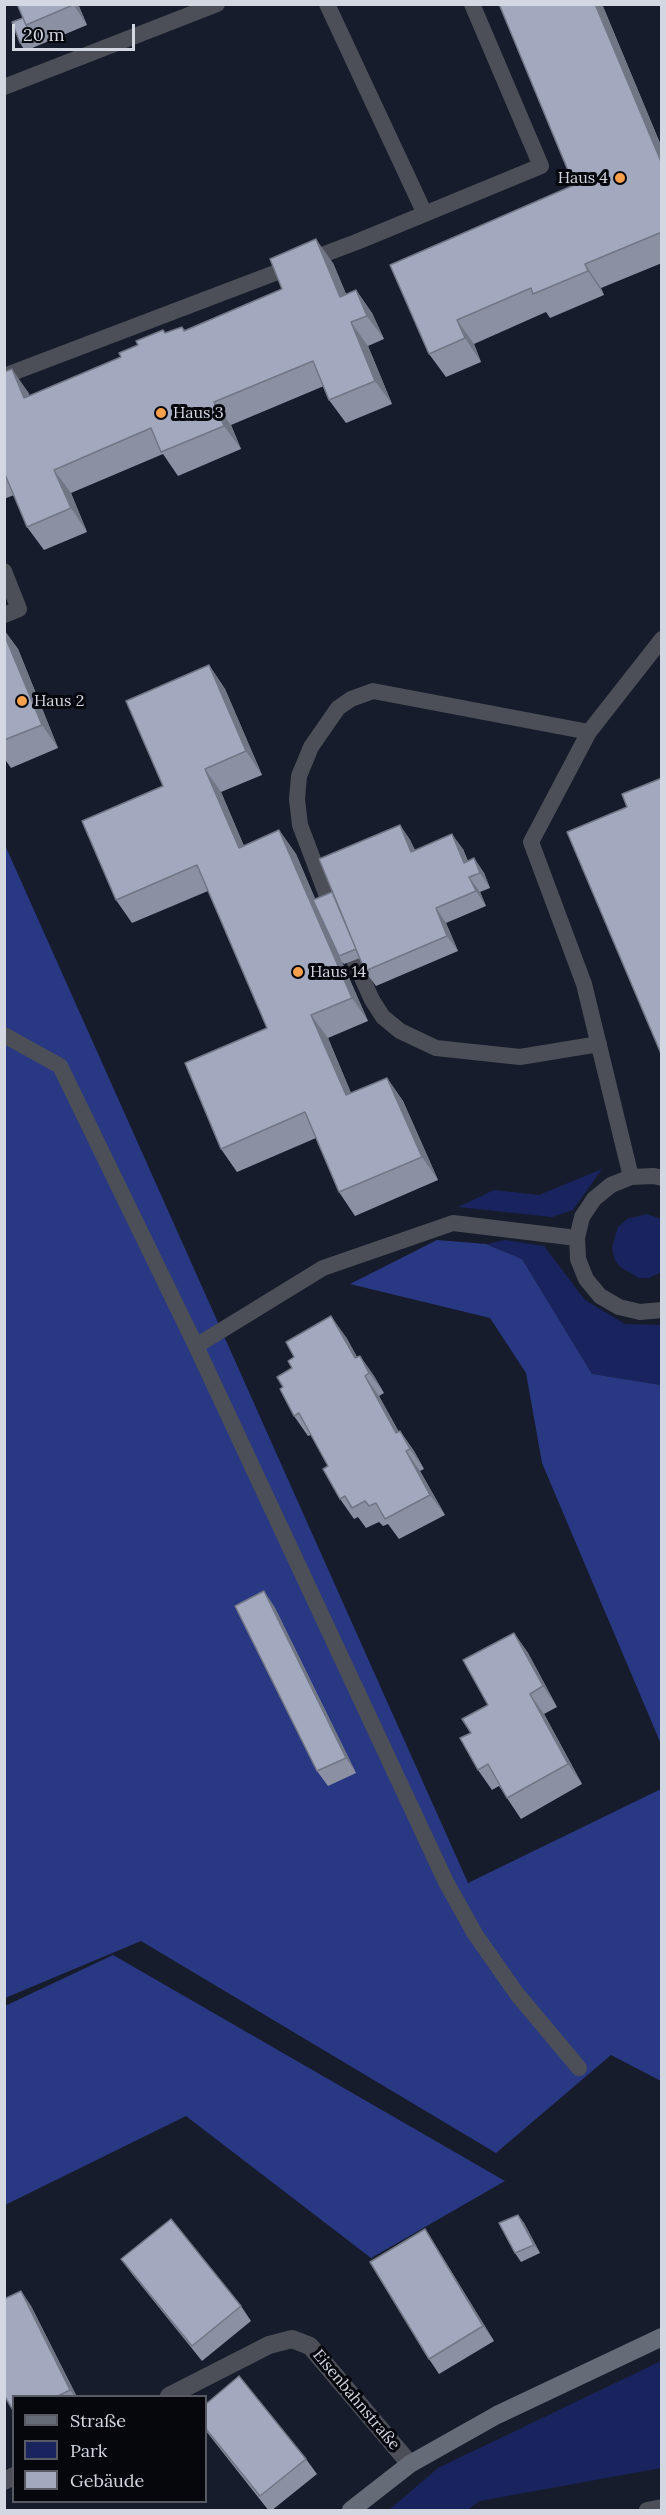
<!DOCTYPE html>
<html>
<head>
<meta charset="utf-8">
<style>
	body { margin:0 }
	#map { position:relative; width:666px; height:2515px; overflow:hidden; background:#171c2c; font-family:Lora,serif }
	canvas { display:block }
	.frame { position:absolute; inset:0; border:6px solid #d3d7e1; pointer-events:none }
	.legend { position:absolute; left:12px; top:2395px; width:195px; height:108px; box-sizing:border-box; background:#05070d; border:2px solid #575a62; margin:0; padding:8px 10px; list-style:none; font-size:18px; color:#d3d7e1 }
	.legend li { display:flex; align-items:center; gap:12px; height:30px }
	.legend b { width:30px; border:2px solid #575a62 }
	.scale { position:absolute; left:12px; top:24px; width:123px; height:27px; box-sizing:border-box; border:3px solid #d3d7e1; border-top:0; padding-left:8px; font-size:18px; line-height:21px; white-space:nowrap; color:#d3d7e1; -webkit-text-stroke:4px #05070d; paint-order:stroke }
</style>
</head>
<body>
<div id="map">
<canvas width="666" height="2515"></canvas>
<div class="frame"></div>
<ul class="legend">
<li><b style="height:8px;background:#666b78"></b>Straße</li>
<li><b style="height:16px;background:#19245e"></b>Park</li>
<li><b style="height:16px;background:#a2a9be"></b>Gebäude</li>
</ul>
<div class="scale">20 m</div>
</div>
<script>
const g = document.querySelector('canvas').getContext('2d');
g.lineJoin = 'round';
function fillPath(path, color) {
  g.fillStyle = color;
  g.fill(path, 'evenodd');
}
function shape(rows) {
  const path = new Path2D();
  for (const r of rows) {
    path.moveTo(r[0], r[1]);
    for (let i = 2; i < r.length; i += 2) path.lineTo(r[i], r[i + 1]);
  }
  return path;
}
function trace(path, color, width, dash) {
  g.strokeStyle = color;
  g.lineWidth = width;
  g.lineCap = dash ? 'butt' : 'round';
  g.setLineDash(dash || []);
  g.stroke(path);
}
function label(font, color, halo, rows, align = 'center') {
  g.font = font + ' Lora,serif';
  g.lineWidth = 6;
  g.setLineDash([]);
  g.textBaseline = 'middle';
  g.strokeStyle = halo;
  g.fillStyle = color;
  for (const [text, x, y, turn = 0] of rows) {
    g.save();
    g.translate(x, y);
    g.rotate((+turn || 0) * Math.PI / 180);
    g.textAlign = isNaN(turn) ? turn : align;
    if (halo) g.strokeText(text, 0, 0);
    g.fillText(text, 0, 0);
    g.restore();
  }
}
fillPath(shape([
	[602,1169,573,1210,552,1217,458,1207,494,1190,539,1195],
	[647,1214,661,1219,661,1272,649,1278,639,1278,620,1267,614,1258,612,1247,618,1227,627,1219],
	[505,1240,544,1246,585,1300,625,1324,661,1325,661,1385,592,1374,522,1259,487,1244],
	[661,2361,661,2468,480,2501,467,2510,389,2510,438,2468]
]), '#19245e');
fillPath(shape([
	[4,843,468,1883,661,1789,661,2081,611,2055,496,2153,141,1941,5,1998],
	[437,1240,486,1244,522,1259,592,1374,661,1385,661,1744,542,1463,526,1373,490,1318,350,1284],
	[113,1955,505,2181,371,2258,186,2116,5,2205,5,2006]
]), '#293883');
trace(shape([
	[327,4,425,214],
	[4,87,217,4],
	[4,376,359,241,541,166,472,4],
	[4,571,19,609,4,615],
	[330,904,300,825,297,799,299,776,311,747,338,708,351,699,373,691,589,732],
	[354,960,372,1000,383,1017,400,1031,436,1048,520,1057,599,1044],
	[4,1035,60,1066,196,1346,446,1882,475,1934,517,1994,579,2068],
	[631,1177,584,984,531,842,589,732,662,639],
	[662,1178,654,1176,631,1177,611,1185,594,1199,582,1217,577,1238,578,1259,586,1279,600,1296,619,1307,640,1312,662,1310],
	[196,1346,323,1268,453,1223,577,1238],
	[647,2510,662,2507]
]), '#4c4f57', 16);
trace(shape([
	[169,2396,269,2345,292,2339,310,2346,410,2464],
	[4,2481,14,2476]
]), '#4c4f57', 18);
trace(shape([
	[351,2510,410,2464,497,2415,662,2337]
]), '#666b78', 18);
fillPath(shape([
	[17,4,78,4,87,25,25,51,20,43,23,18],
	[499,4,602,4,662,148,662,263,601,288,604,295,550,318,546,312,474,344,481,362,446,377,429,354,390,265,574,185],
	[333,263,346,294,356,290,372,313,384,339,368,346,392,404,346,423,329,400,324,386,231,425,241,449,178,476,163,454,71,493,87,532,44,550,27,527,14,495,4,499,4,372,28,392,30,396,121,357,138,345,163,330,165,333,182,327,185,330,282,289],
	[4,630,18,649,58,748,11,768,4,758],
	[209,665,225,689,262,775,221,792,244,846,279,830,296,854,315,899,332,892,400,825,410,840,415,850,463,849,468,861,474,858,484,873,490,888,480,892,486,906,446,923,458,951,376,986,365,971,360,958,344,964,342,962,368,1021,328,1038,351,1093,387,1078,403,1101,438,1180,355,1216,339,1192,316,1138,237,1172,221,1149,267,1028,208,891,132,923,116,900,163,786],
	[346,1337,357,1357,360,1356,374,1376,384,1393,379,1396,399,1432,400,1431,414,1451,424,1469,420,1471,445,1515,399,1539,388,1524,383,1526,379,1522,366,1528,358,1517,354,1519,340,1499,328,1466,311,1435,308,1436,294,1416,283,1387,292,1368],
	[274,1606,356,1773,328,1786,317,1771],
	[514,1633,528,1653,557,1707,544,1714,582,1784,521,1819,499,1786,492,1790,478,1770,471,1733,488,1705],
	[518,2215,524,2223,540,2253,521,2262,515,2253],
	[435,2245,494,2341,439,2374,429,2359],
	[121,2259,241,2306,251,2321,202,2361,132,2274],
	[21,2291,31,2306,77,2397,14,2397],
	[206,2404,306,2459,317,2474,271,2511,269,2511,206,2431]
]), '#8b91a3');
fillPath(shape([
	[73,4,78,4,87,25],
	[595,4,602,4,662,148,662,164],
	[316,239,333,263,357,320,340,297],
	[585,264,601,288,604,295,588,271],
	[356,290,372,313,384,339,367,316],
	[457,320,474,344,481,362,465,338],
	[351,322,368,346,392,404,375,381],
	[12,369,28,392,41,422,24,398],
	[214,402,231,425,241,449,224,426],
	[54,470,71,493,87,532,71,508],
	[4,630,18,649,58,748,42,725,4,634],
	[209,665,225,689,262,775,246,751],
	[205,769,221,792,255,872,239,848],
	[400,825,410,840,422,867,411,852],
	[279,830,296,854,340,956,339,956,342,962,368,1021,352,998],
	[452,834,463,849,474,878,464,863],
	[474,858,484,873,490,888,480,873],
	[469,877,480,892,486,906,476,891],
	[436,908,446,923,458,951,447,936],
	[311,1015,328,1038,362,1119,346,1095],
	[387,1078,403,1101,438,1180,422,1157],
	[331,1316,346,1337,367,1375,355,1358],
	[360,1356,374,1376,384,1393,369,1373],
	[365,1376,379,1396,408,1450,396,1433],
	[400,1431,414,1451,424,1469,410,1449],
	[406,1451,420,1471,445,1515,430,1495],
	[264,1591,274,1606,356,1773,346,1758],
	[514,1633,528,1653,557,1707,543,1686],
	[530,1694,544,1714,582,1784,568,1764],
	[518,2215,524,2223,540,2253,534,2245],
	[425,2229,435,2245,494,2341,483,2326],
	[21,2291,31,2306,77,2397,75,2397,70,2390]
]), '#717685');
const building = shape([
	[17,4,73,4,73,5,26,25,17,4],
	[499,4,595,4,662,164,662,232,585,264,588,271,533,294,531,288,457,320,465,338,429,354,390,265,574,185,499,4],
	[23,18,26,25,34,37,20,43,12,22,23,18],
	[316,239,340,297,356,290,367,316,351,322,375,381,329,400,313,361,214,402,224,426,161,452,151,428,54,470,71,508,27,527,4,472,4,372,12,369,24,398,121,357,119,353,138,345,136,341,163,330,165,333,182,327,184,331,282,289,270,259,316,239],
	[4,634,42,725,4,740,4,634],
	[209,665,246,751,205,769,239,848,279,830,352,998,311,1015,346,1095,387,1078,422,1157,339,1192,305,1112,221,1149,185,1063,267,1028,197,865,116,900,82,821,163,786,126,701,209,665],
	[662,778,662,1056,567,832,627,807,622,794,662,778],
	[400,825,411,852,452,834,464,863,474,858,480,873,469,877,476,891,436,908,447,936,365,971,319,859,400,825],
	[332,892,356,949,339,956,313,900,332,892],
	[331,1316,355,1358,360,1356,369,1373,365,1376,396,1433,400,1431,410,1449,406,1451,430,1495,385,1519,376,1503,369,1506,365,1501,352,1508,345,1496,340,1499,323,1469,328,1466,299,1413,294,1416,280,1389,283,1387,277,1377,292,1368,288,1361,294,1357,286,1342,331,1316],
	[264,1591,346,1758,317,1771,235,1606,264,1591],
	[514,1633,543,1686,530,1694,568,1764,507,1798,488,1764,478,1770,460,1738,471,1733,462,1719,488,1705,463,1660,514,1633],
	[518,2215,534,2245,515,2253,499,2223,518,2215],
	[171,2219,241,2306,192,2346,121,2259,171,2219],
	[425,2229,483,2326,429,2359,370,2262,425,2229],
	[21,2291,70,2390,56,2397,14,2397,14,2412,4,2395,4,2299,21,2291],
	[239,2376,306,2459,260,2496,206,2429,206,2404,239,2376]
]);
fillPath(building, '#a2a9be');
trace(building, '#717685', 1.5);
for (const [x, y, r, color] of [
	[620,178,6,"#f9a04d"],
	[161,413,6,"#f9a04d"],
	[22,701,6,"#f9a04d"],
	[298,972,6,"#f9a04d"]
]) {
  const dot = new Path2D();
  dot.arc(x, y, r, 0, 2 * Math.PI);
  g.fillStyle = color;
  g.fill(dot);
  trace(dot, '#05070d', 2);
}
label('16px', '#d3d7e1', '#05070d', [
	["Haus 4",608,178,"right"],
	["Haus 3",173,413],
	["Haus 2",34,701],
	["Haus 14",310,972]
], 'left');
label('16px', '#d3d7e1', '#05070d', [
	["Eisenbahnstraße",356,2400,50]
]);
</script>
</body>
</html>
